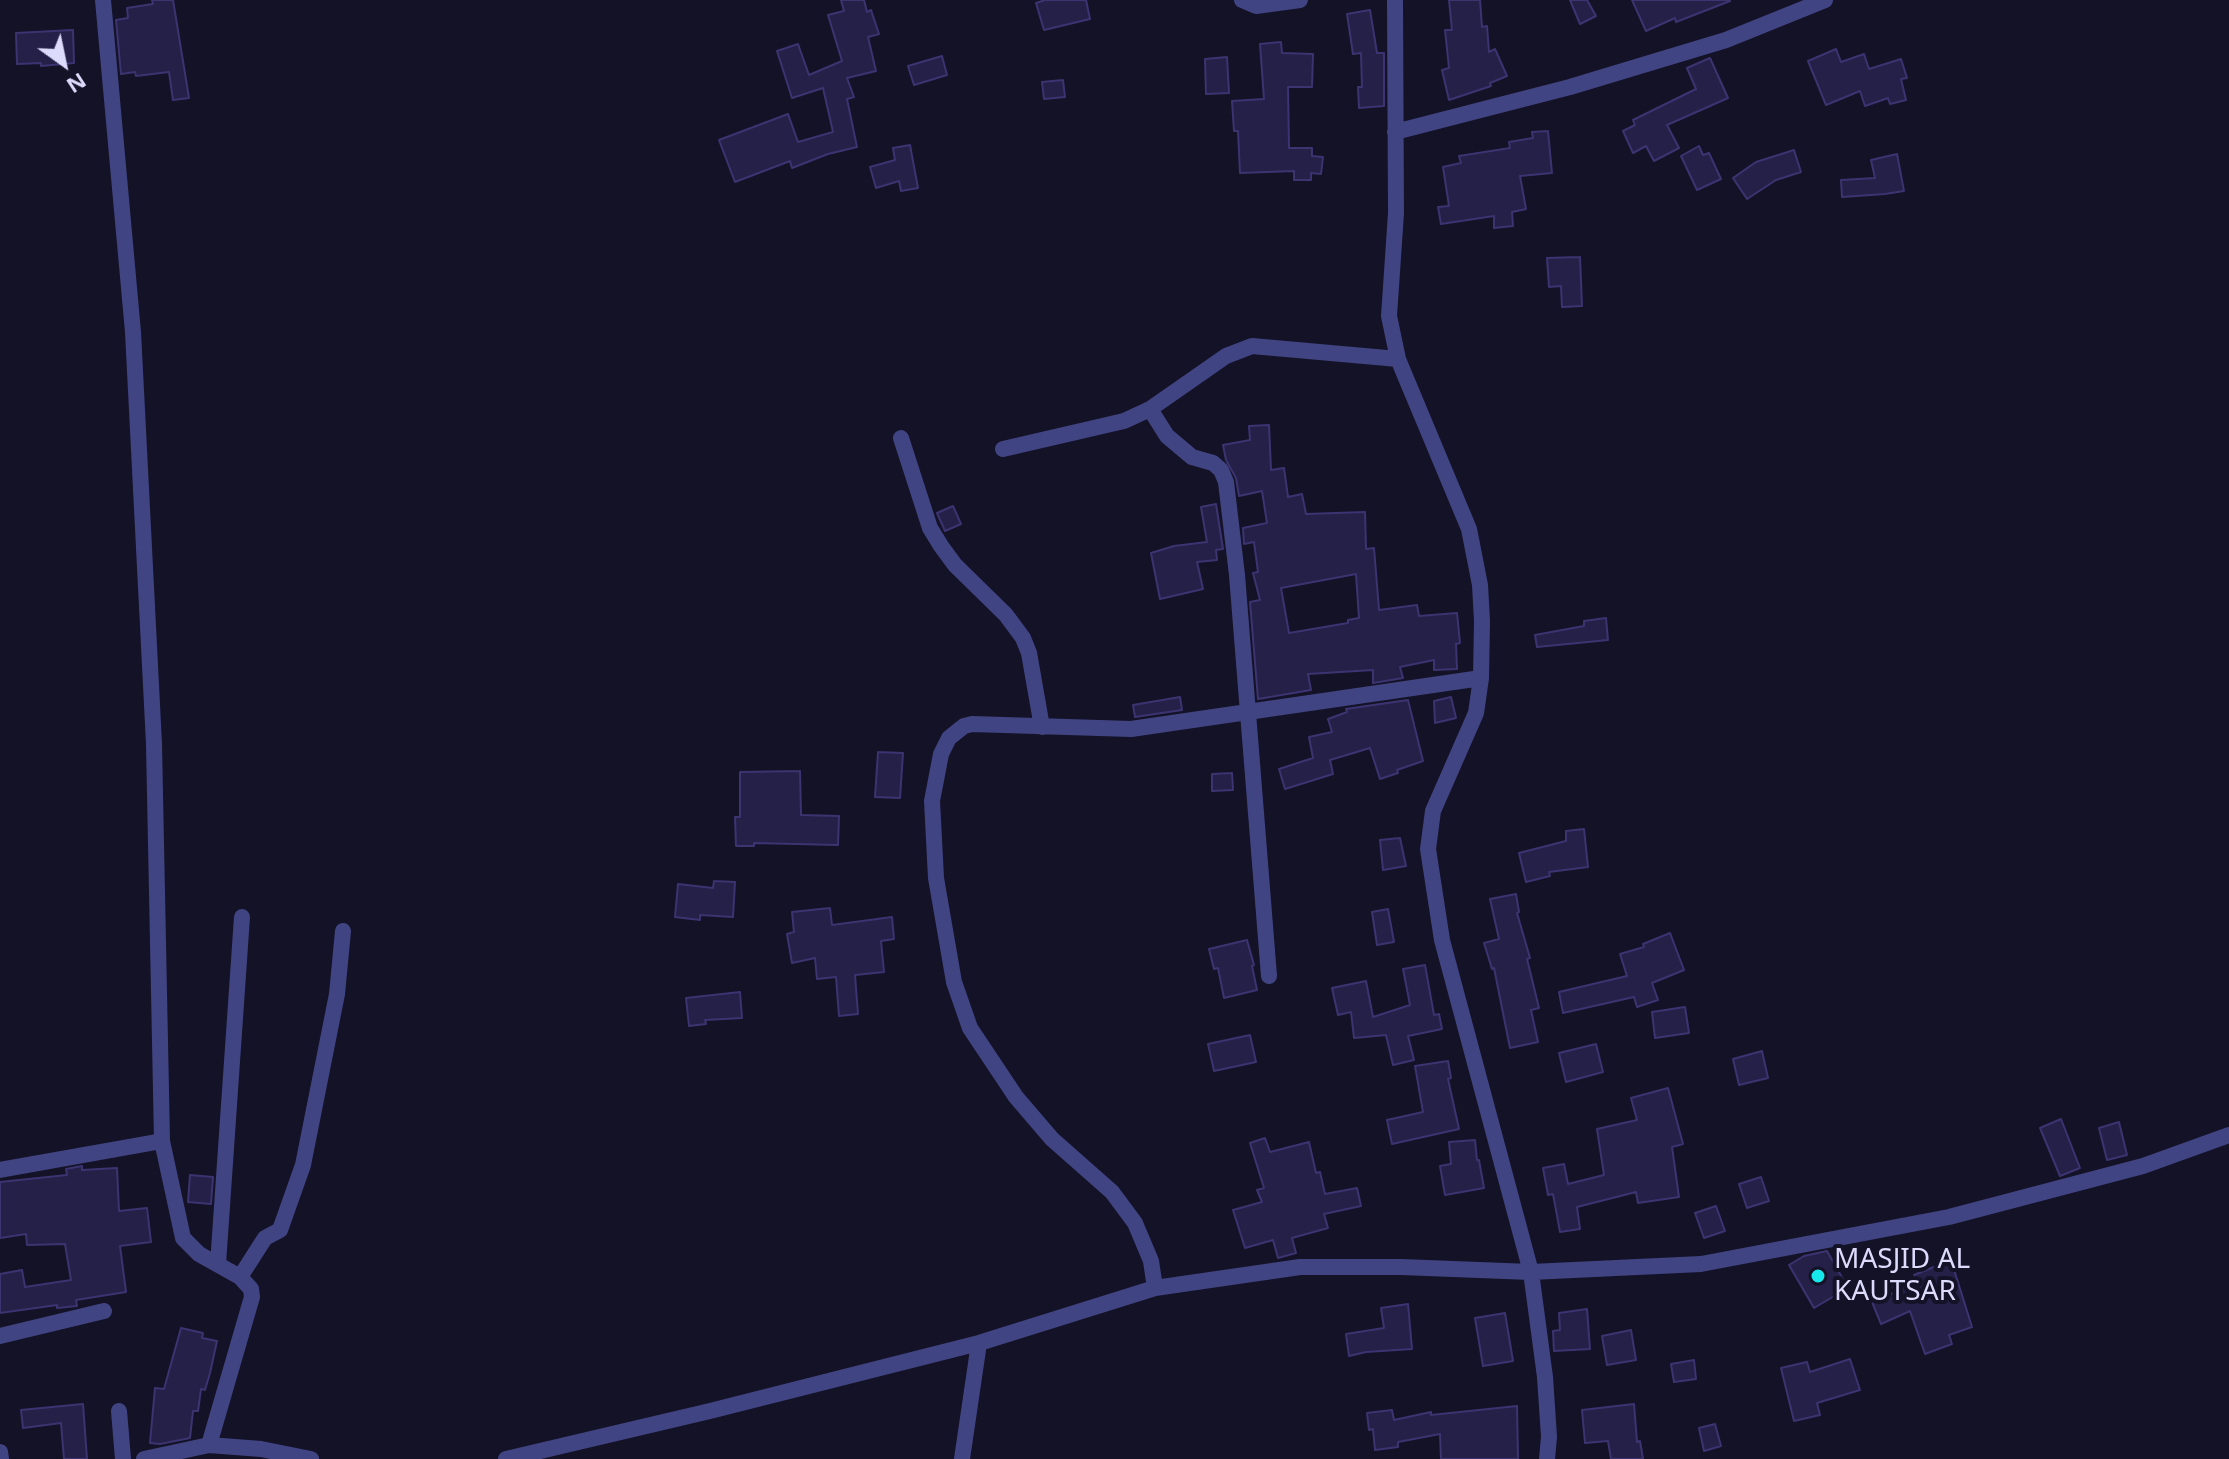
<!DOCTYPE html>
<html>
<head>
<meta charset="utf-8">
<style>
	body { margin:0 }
	#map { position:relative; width:2229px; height:1459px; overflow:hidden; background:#141227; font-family:"Noto Sans",sans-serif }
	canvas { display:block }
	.north { position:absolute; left:24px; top:24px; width:80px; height:80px; -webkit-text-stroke:6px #141227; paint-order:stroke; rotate:147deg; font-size:22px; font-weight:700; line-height:32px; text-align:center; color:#dddbfc }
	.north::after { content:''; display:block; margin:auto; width:28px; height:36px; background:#dddbfc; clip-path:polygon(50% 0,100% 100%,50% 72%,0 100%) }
</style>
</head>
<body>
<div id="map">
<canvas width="2229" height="1459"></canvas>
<div class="north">N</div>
</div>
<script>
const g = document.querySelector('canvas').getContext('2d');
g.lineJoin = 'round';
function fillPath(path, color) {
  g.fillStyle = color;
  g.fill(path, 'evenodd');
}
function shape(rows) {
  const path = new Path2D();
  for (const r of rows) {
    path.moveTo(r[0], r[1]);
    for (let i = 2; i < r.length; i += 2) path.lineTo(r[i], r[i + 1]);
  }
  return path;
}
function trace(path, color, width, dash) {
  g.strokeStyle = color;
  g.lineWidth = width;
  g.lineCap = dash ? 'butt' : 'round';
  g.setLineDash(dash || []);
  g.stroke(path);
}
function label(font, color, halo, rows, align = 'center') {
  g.font = font + ' "Noto Sans",sans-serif';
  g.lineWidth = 8;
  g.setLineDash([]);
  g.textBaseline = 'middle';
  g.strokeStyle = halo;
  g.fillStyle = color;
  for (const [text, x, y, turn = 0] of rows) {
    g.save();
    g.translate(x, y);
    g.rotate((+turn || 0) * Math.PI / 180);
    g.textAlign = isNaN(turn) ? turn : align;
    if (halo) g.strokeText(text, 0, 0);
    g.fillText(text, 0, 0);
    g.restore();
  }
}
const building = shape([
	[152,0,173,0,189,98,173,100,169,72,136,76,135,72,121,74,116,20,128,18,127,8,153,4,152,0],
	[841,0,864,0,867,12,871,10,879,34,868,37,876,71,847,78,854,97,847,99,857,147,828,154,792,168,790,161,735,182,719,140,788,114,798,142,833,132,823,88,792,98,777,51,798,44,809,75,842,61,828,15,844,11,841,0],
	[1045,0,1086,0,1090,19,1044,30,1036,3,1045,0],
	[1449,0,1480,0,1482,27,1487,26,1489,52,1495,49,1507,76,1490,83,1491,86,1449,100,1442,70,1449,68,1445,30,1452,30,1449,0],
	[1570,0,1587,0,1596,16,1580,24,1570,0],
	[1632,0,1729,0,1730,1,1676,22,1675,18,1646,31,1632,0],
	[1370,10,1377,53,1384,53,1384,106,1359,108,1358,87,1362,87,1361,53,1353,54,1347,14,1370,10],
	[73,30,74,63,41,66,41,63,17,64,16,33,73,30],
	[1281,42,1282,53,1313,54,1312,87,1288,87,1289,148,1312,148,1312,156,1323,157,1321,174,1311,173,1311,180,1294,180,1294,171,1240,173,1238,131,1234,131,1232,101,1264,99,1260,44,1281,42],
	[1836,49,1841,62,1864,54,1869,69,1901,59,1907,78,1901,79,1906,100,1890,104,1888,98,1865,106,1860,91,1826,105,1808,61,1836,49],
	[942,56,947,75,914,85,908,66,942,56],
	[1227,57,1229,93,1206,94,1205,59,1227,57],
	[1710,58,1728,98,1667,125,1679,148,1654,161,1646,146,1633,153,1623,131,1635,125,1633,120,1696,89,1687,68,1710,58],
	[1063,80,1065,97,1044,99,1042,82,1063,80],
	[1548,131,1552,173,1520,176,1526,209,1512,212,1513,226,1494,228,1494,216,1441,224,1438,207,1449,206,1443,167,1461,163,1459,156,1510,148,1509,142,1533,138,1532,132,1548,131],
	[910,145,918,188,901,191,899,181,876,188,870,167,895,160,893,148,910,145],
	[1699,146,1703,155,1709,153,1721,179,1697,190,1681,156,1699,146],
	[1794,150,1801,172,1776,180,1747,199,1733,178,1756,162,1794,150],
	[1897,154,1904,191,1885,194,1842,197,1841,180,1875,178,1871,160,1897,154],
	[1580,257,1582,306,1562,307,1561,286,1549,287,1547,258,1580,257],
	[1269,425,1271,470,1284,468,1288,497,1302,494,1306,514,1365,512,1366,549,1374,548,1379,610,1417,605,1419,616,1457,613,1460,643,1456,644,1457,669,1434,670,1434,660,1400,667,1403,678,1373,683,1373,670,1308,674,1311,690,1258,699,1250,602,1260,600,1253,573,1258,572,1254,542,1244,544,1243,528,1267,523,1262,491,1239,496,1236,478,1226,460,1223,445,1250,440,1249,426,1269,425],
	[1356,574,1359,618,1348,620,1348,623,1289,633,1281,588,1356,574],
	[1216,504,1223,549,1216,550,1217,560,1197,562,1203,589,1160,599,1151,553,1174,546,1207,542,1201,507,1216,504],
	[953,506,961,524,945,531,937,513,953,506],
	[1606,618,1608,640,1537,647,1535,635,1584,626,1584,621,1606,618],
	[1180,697,1182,710,1135,717,1133,705,1180,697],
	[1451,697,1456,718,1435,723,1434,701,1451,697],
	[1408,700,1423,761,1397,770,1398,773,1380,779,1370,748,1330,760,1333,774,1285,789,1279,769,1313,758,1309,737,1332,732,1328,719,1347,712,1346,709,1408,700],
	[878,752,903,753,900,798,875,797,878,752],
	[800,771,801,815,839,816,838,845,754,843,754,846,736,846,735,817,740,817,740,772,800,771],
	[1232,773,1233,790,1212,791,1212,774,1232,773],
	[1584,829,1588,867,1549,872,1550,876,1526,882,1519,853,1566,841,1566,831,1584,829],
	[1400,838,1406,866,1383,870,1380,840,1400,838],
	[714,881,735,882,733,917,700,915,700,920,675,917,678,884,713,888,714,881],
	[1516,894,1519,912,1517,913,1530,958,1527,959,1539,1008,1531,1010,1538,1042,1510,1048,1494,968,1492,969,1484,943,1499,939,1490,899,1516,894],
	[830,908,832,925,892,917,894,939,881,941,884,972,855,975,858,1014,839,1016,836,977,817,979,815,958,792,963,787,934,794,932,792,912,830,908],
	[1388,909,1394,942,1377,945,1372,912,1388,909],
	[1670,933,1684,970,1652,983,1658,1000,1637,1007,1634,997,1563,1013,1559,992,1627,976,1620,954,1644,947,1643,944,1670,933],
	[1247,940,1254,965,1252,966,1257,990,1224,998,1218,968,1214,969,1209,949,1247,940],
	[1425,965,1434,1015,1439,1014,1442,1029,1408,1036,1414,1060,1393,1065,1386,1035,1354,1038,1351,1012,1338,1015,1332,988,1366,981,1373,1017,1410,1005,1403,969,1425,965],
	[740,992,742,1018,705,1020,706,1024,689,1026,686,998,740,992],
	[1685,1007,1689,1033,1655,1038,1652,1012,1685,1007],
	[1250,1035,1256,1062,1214,1071,1208,1044,1250,1035],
	[1596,1044,1603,1072,1566,1082,1559,1053,1596,1044],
	[1762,1051,1768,1078,1739,1085,1733,1059,1762,1051],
	[1448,1061,1451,1078,1448,1079,1459,1129,1392,1144,1387,1120,1423,1112,1415,1066,1448,1061],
	[1668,1088,1683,1144,1672,1147,1679,1197,1638,1203,1636,1192,1577,1207,1580,1229,1560,1232,1553,1194,1548,1195,1543,1168,1564,1164,1568,1184,1604,1175,1597,1129,1637,1120,1631,1098,1668,1088],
	[2061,1119,2080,1168,2060,1176,2040,1128,2061,1119],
	[2119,1122,2127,1155,2107,1160,2099,1128,2119,1122],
	[1265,1138,1270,1152,1309,1142,1316,1173,1320,1172,1325,1194,1357,1188,1361,1206,1324,1214,1328,1228,1292,1238,1296,1253,1278,1258,1273,1240,1245,1248,1233,1210,1262,1202,1257,1190,1264,1188,1250,1143,1265,1138],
	[1475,1140,1477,1160,1479,1160,1484,1188,1445,1195,1440,1166,1451,1164,1449,1142,1475,1140],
	[82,1166,82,1170,117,1168,119,1211,147,1208,151,1242,120,1246,126,1292,76,1300,77,1306,57,1308,57,1305,0,1313,0,1274,22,1270,25,1287,71,1280,65,1244,27,1245,26,1234,0,1238,0,1182,67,1175,66,1169,82,1166],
	[190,1175,213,1177,211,1204,188,1202,190,1175],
	[1761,1177,1769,1201,1747,1208,1739,1184,1761,1177],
	[1716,1206,1725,1231,1704,1238,1695,1213,1716,1206],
	[1827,1251,1848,1288,1814,1308,1789,1265,1804,1256,1827,1251],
	[1951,1260,1972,1327,1949,1335,1952,1344,1925,1354,1910,1311,1881,1324,1872,1302,1895,1292,1892,1285,1915,1278,1914,1275,1951,1260],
	[1408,1304,1412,1349,1366,1352,1349,1356,1346,1334,1384,1328,1381,1308,1408,1304],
	[1587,1309,1590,1349,1554,1351,1553,1331,1560,1330,1559,1313,1587,1309],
	[1505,1313,1513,1361,1483,1366,1475,1318,1505,1313],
	[181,1328,203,1333,202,1338,217,1341,210,1373,205,1390,201,1389,198,1411,193,1411,190,1438,160,1444,150,1443,155,1388,164,1389,181,1328],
	[1631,1330,1636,1360,1607,1365,1602,1336,1631,1330],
	[1850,1359,1860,1390,1817,1403,1820,1415,1794,1421,1781,1368,1807,1362,1810,1372,1850,1359],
	[1694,1360,1696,1379,1674,1382,1671,1364,1694,1360],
	[83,1404,87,1459,64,1459,61,1423,23,1428,21,1410,83,1404],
	[1634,1404,1637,1442,1640,1441,1643,1459,1611,1459,1608,1441,1585,1443,1582,1410,1634,1404],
	[1517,1406,1518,1459,1441,1459,1440,1434,1398,1442,1398,1447,1375,1450,1373,1429,1369,1430,1367,1413,1392,1410,1394,1420,1431,1412,1431,1415,1517,1406],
	[1715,1424,1721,1446,1704,1451,1699,1428,1715,1424]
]);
fillPath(building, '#242047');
trace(building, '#3b3471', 2);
trace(shape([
	[103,0,133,332,154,744,162,1141,183,1238,199,1254,240,1277,251,1289,252,1297,209,1445],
	[1242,0,1256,6,1300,0],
	[1395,0,1396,213,1389,316,1398,359,1469,529,1480,585,1482,621,1481,678,1476,713,1433,811,1428,849,1442,940,1531,1272,1545,1377,1549,1437,1547,1459],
	[1395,132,1570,87,1726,40,1825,0],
	[1150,409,1167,436,1192,457,1213,463,1221,470,1226,482,1237,575,1269,976],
	[901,438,930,528,941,546,955,565,1006,615,1023,638,1029,653,1042,727],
	[1003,449,1124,421,1150,409,1226,356,1252,346,1398,359],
	[0,1170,162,1141],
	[218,1264,242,917],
	[240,1277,265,1238,280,1230,303,1165,337,994,343,931],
	[1155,1288,1151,1261,1135,1223,1112,1192,1052,1139,1016,1097,970,1028,954,982,936,878,932,801,941,754,949,738,964,726,972,724,1131,729,1481,678],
	[0,1336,104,1311],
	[119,1411,123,1459],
	[0,1452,1,1459],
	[144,1459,209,1445,261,1449,311,1459],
	[506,1459,710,1411,979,1343,1155,1288,1300,1267,1401,1267,1531,1272,1701,1264,1949,1217,2143,1166,2229,1135],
	[962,1459,979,1343]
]), '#414482', 16);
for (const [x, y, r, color] of [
	[1818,1276,8,"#17e8ec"]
]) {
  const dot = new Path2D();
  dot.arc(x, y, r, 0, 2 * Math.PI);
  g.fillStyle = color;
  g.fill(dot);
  trace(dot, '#141227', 3);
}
label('28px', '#dddbfc', '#141227', [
	["MASJID AL",1834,1260],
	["KAUTSAR",1834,1292]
], 'left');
</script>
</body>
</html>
